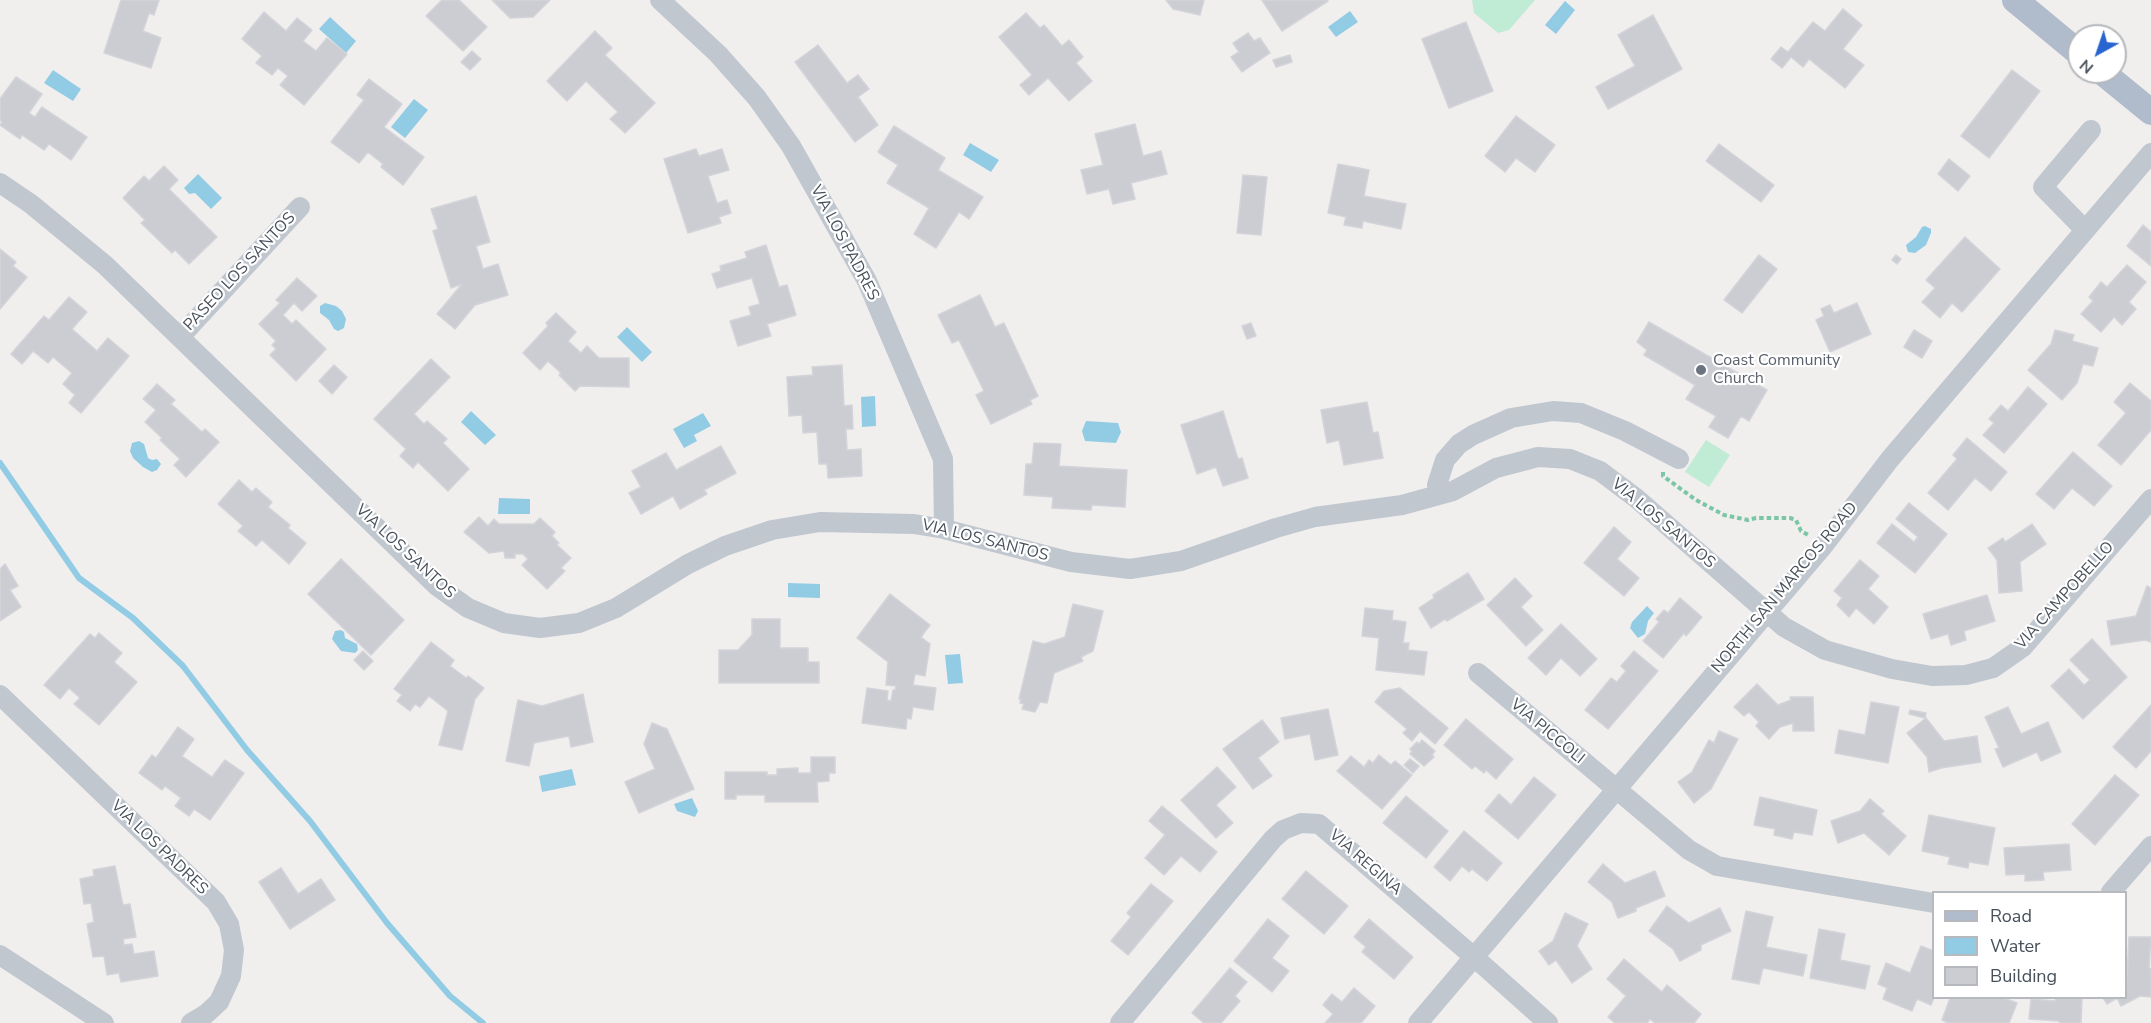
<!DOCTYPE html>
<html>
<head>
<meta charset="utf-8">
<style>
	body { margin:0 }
	#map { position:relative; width:2151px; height:1023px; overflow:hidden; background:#f1eeee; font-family:"Nunito Sans",sans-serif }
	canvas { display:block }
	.legend { position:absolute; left:1932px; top:891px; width:195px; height:108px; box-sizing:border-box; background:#fff; border:2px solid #b6b9bd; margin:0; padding:8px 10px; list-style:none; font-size:18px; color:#48505a }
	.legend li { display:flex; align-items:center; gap:12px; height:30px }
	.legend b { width:30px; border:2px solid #b6b9bd }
	.north { position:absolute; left:2067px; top:24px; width:60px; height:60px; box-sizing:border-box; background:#fff; border:2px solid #b6b9bd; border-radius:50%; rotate:220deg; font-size:16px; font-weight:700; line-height:24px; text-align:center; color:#48505a }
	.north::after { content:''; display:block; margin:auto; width:21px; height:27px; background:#2965d0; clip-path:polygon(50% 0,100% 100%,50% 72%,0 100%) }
</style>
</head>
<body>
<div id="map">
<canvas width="2151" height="1023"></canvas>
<ul class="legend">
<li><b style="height:8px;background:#b0bbcb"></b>Road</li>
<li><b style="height:16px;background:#91cce4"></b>Water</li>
<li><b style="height:16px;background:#cccdd2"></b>Building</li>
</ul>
<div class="north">N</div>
</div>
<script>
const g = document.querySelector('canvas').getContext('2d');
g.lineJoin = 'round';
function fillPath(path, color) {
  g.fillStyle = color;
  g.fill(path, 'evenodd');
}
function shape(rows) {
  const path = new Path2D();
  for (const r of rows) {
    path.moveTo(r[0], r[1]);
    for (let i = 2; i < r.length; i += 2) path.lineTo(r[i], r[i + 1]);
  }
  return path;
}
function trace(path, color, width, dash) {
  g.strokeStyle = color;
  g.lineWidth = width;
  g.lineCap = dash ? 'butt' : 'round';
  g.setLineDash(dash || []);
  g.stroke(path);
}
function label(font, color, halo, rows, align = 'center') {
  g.font = font + ' "Nunito Sans",sans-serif';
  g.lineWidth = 4.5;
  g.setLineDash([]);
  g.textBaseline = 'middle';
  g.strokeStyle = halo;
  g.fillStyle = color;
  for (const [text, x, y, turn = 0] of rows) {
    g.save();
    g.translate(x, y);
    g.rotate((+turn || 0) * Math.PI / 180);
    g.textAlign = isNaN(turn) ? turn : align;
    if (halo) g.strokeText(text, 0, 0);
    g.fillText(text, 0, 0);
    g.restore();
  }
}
fillPath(shape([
	[1472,0,1535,0,1509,30,1498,33,1474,13],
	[1706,440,1730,455,1709,487,1685,472]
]), '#c0ebd4');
fillPath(shape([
	[1565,1,1575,10,1556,34,1545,25],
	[1350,11,1358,22,1336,37,1328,27],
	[330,17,356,41,346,53,319,29],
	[53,70,81,89,73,101,44,83],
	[414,99,428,110,405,138,391,127],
	[970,143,999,160,991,172,963,155],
	[198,174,222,198,211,209,195,193,189,194,184,188],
	[1925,226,1931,229,1931,233,1926,245,1915,253,1908,252,1906,245,1916,237,1922,227],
	[325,303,336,306,342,311,346,319,344,328,338,331,334,329,329,320,320,313,320,306],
	[627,327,652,352,642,362,617,337],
	[875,396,876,426,862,427,861,397],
	[471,411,496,435,485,445,461,422],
	[703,413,711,426,694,435,697,441,684,448,673,429],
	[1086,421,1118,423,1121,432,1116,443,1085,441,1082,431],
	[139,441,144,444,148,458,152,460,157,459,161,464,157,470,152,472,143,467,133,458,130,451,132,443],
	[499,498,530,499,530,514,498,514],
	[788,583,820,584,820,598,788,597],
	[1647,606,1654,613,1648,621,1645,634,1638,638,1630,628,1632,622],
	[341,630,344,632,345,638,357,644,358,650,355,653,341,651,332,639,335,631],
	[960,654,963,683,948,684,945,655],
	[572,769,576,785,542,792,539,776],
	[692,798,698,811,695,817,677,811,674,804]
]), '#91cce4');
trace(shape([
	[0,463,79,578,133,618,183,666,247,750,310,821,387,923,450,996,483,1023]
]), '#91cce4', 6);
const building = shape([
	[121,0,159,0,154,15,149,13,143,31,161,38,151,68,104,53,121,0],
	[442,0,459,0,487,27,463,51,426,16,442,0],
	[492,0,550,0,533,17,510,18,492,0],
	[1166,0,1204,0,1200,15,1173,9,1166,0],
	[1262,0,1327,0,1328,1,1282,31,1262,0],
	[1843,9,1862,25,1843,49,1864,65,1845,88,1809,59,1803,67,1791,57,1782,68,1771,59,1781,47,1788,52,1813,22,1825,31,1843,9],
	[264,12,286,31,297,18,312,30,303,41,316,51,327,38,347,54,304,105,280,85,288,76,278,68,272,75,256,63,262,56,242,39,264,12],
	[1026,13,1040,28,1044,25,1062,46,1069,40,1083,57,1076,63,1092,81,1069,101,1048,78,1029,95,1020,85,1032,75,999,37,1026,13],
	[1653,15,1682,69,1608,109,1596,87,1635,66,1618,35,1653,15],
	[1466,22,1493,91,1449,108,1422,39,1466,22],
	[595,31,612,48,605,55,655,103,625,133,610,119,618,112,586,81,567,101,547,81,595,31],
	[1248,33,1254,41,1260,38,1270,53,1242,72,1231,57,1239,52,1233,43,1248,33],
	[818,45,847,83,858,75,869,89,858,97,878,125,855,142,795,62,818,45],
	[472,51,481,59,470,70,461,62,472,51],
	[1290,55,1292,62,1276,67,1273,60,1290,55],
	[2012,70,2040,91,1989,158,1961,136,2012,70],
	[16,77,42,94,29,113,35,117,42,107,87,137,71,160,49,144,44,150,22,135,20,139,0,125,2,122,0,120,0,99,16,77],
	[369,79,402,104,384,127,424,157,403,185,381,167,383,164,368,152,359,163,331,142,364,100,357,95,369,79],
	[1516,116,1555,145,1535,172,1516,158,1505,172,1485,156,1516,116],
	[1135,124,1143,156,1161,151,1167,174,1131,183,1135,199,1113,204,1109,189,1087,194,1081,170,1103,165,1095,134,1135,124],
	[894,126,945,158,938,170,983,197,969,219,959,212,936,248,914,234,929,208,887,183,898,165,878,152,894,126],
	[1719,144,1774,185,1761,202,1706,161,1719,144],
	[696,149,699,156,722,149,729,170,708,176,717,203,727,200,731,213,719,217,721,223,688,233,664,159,696,149],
	[1949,159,1970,176,1958,191,1938,174,1949,159],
	[1338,164,1369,170,1364,196,1406,204,1401,229,1363,221,1362,228,1344,225,1346,217,1328,213,1338,164],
	[164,166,178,180,169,189,217,237,189,264,175,250,172,253,141,223,145,220,123,198,144,176,149,181,164,166],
	[1243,175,1267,177,1261,235,1237,233,1243,175],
	[476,196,490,242,476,246,483,269,498,264,508,295,475,305,455,329,437,314,462,284,451,288,433,231,438,229,431,209,476,196],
	[2143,225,2151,232,2151,266,2127,246,2143,225],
	[1965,237,2000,269,1962,312,1952,303,1940,318,1922,302,1935,288,1926,280,1965,237],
	[766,245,779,287,787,285,796,315,767,324,771,336,738,346,730,321,751,315,749,307,760,304,752,278,717,288,712,274,721,271,720,266,747,258,745,252,766,245],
	[0,249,16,262,13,266,27,277,0,309,0,249],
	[1759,255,1777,269,1742,313,1724,300,1759,255],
	[1896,255,1901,259,1897,264,1892,260,1896,255],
	[2127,265,2146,282,2129,302,2136,309,2122,325,2114,317,2101,332,2081,314,2093,301,2089,297,2101,282,2107,287,2127,265],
	[297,278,317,296,302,311,294,303,283,315,292,324,296,320,326,349,296,381,270,355,276,349,272,345,276,341,259,324,280,303,276,300,297,278],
	[980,295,995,327,1004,323,1038,396,1030,400,1032,404,991,424,976,395,984,391,959,340,952,343,938,315,980,295],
	[69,297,87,312,72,329,97,351,108,338,129,356,81,413,69,403,75,395,63,384,72,373,53,357,48,363,33,351,22,364,11,354,44,316,49,320,69,297],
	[1857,303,1871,334,1830,352,1816,320,1824,316,1821,309,1830,305,1834,313,1857,303],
	[556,313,576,332,568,341,581,353,587,346,599,358,629,358,629,387,580,386,575,391,559,375,561,373,548,361,540,370,523,353,548,326,546,323,556,313],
	[1649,322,1767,390,1749,421,1741,416,1728,438,1709,427,1716,416,1686,399,1695,385,1644,355,1647,350,1637,342,1649,322],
	[1251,323,1256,336,1247,339,1242,326,1251,323],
	[1914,330,1932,341,1922,358,1904,347,1914,330],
	[2055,330,2074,335,2072,341,2098,348,2093,366,2083,364,2077,383,2062,400,2028,370,2051,344,2055,330],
	[431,359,450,377,414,414,424,424,427,421,447,439,443,443,469,469,448,491,418,462,413,468,400,456,406,449,374,419,431,359],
	[334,365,347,377,332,394,319,381,334,365],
	[842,365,844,406,852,405,853,429,846,429,847,450,861,449,862,476,828,478,827,464,819,464,817,432,803,433,802,415,789,416,787,377,813,375,812,367,842,365],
	[2130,383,2151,401,2151,430,2121,465,2098,445,2126,413,2114,402,2130,383],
	[157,384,175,400,171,404,202,432,205,429,219,442,186,477,174,465,180,459,160,440,162,438,145,422,156,410,143,399,157,384],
	[2028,387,2047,404,2004,453,1983,435,1994,423,1989,419,2001,405,2008,411,2028,387],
	[1367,402,1373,433,1378,432,1383,458,1344,465,1339,440,1327,443,1321,410,1367,402],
	[1223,411,1238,459,1242,458,1248,478,1223,486,1216,467,1197,474,1181,425,1223,411],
	[1967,438,2007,472,1991,491,1975,478,1948,510,1928,493,1957,459,1953,455,1967,438],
	[1034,443,1061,444,1059,466,1127,470,1125,507,1092,505,1091,510,1052,508,1053,497,1024,495,1026,464,1032,464,1034,443],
	[721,446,736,473,704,490,707,494,680,509,673,496,641,514,629,493,641,487,632,471,666,453,676,470,721,446],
	[2073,452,2112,486,2094,506,2072,488,2054,509,2036,494,2073,452],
	[239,480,252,492,256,488,272,502,268,507,290,525,288,528,306,543,289,564,262,540,256,546,238,531,243,526,218,504,239,480],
	[1909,503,1947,534,1915,573,1877,543,1892,524,1914,542,1918,537,1896,519,1909,503],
	[479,517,488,526,494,519,499,524,534,524,540,518,555,532,552,536,559,543,557,545,571,558,561,568,565,571,547,589,522,565,528,559,523,554,515,554,515,558,505,558,504,551,489,553,464,532,479,517],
	[2032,524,2046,544,2020,562,2022,591,1999,593,1997,560,1988,548,2003,538,2005,542,2032,524],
	[1614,527,1631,542,1617,559,1639,578,1624,596,1584,563,1614,527],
	[341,559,404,620,371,655,308,594,341,559],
	[1860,560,1879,576,1868,589,1888,607,1874,624,1856,608,1849,617,1837,605,1842,598,1834,591,1860,560],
	[5,564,18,586,10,590,21,607,0,621,0,569,5,564],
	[1468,573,1484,599,1447,621,1445,619,1431,628,1419,608,1434,598,1433,595,1468,573],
	[1515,578,1532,596,1521,607,1543,630,1526,646,1487,605,1515,578],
	[2147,586,2151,588,2151,642,2145,640,2111,645,2107,621,2136,616,2147,586],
	[890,594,930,625,921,637,930,644,925,676,915,674,913,685,936,688,933,710,913,707,911,719,907,718,906,729,862,723,867,688,888,691,887,700,891,701,893,690,895,690,896,686,886,685,888,662,857,638,890,594],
	[1987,595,1995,621,1964,631,1966,640,1951,645,1948,634,1931,639,1923,614,1987,595],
	[1680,598,1702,617,1686,636,1684,633,1663,658,1643,641,1659,622,1656,619,1664,610,1668,613,1680,598],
	[1073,604,1103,611,1093,651,1081,657,1083,661,1054,673,1047,703,1040,702,1035,712,1022,709,1024,704,1020,703,1021,699,1019,699,1033,641,1044,644,1065,637,1073,604],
	[1365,608,1393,611,1392,620,1406,622,1403,643,1409,643,1408,650,1427,652,1424,675,1376,670,1379,638,1362,636,1365,608],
	[752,619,780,619,780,648,808,648,808,662,819,662,819,683,719,683,719,650,738,650,752,635,752,619],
	[1561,624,1597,659,1580,676,1561,658,1546,675,1528,658,1561,624],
	[99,633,122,653,114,662,137,682,99,725,74,704,80,698,69,688,60,699,44,685,90,634,95,638,99,633],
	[2092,639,2127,677,2083,719,2051,686,2069,669,2084,685,2090,680,2070,660,2092,639],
	[431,642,454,660,450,666,466,678,468,676,484,688,475,699,462,750,439,745,448,711,429,696,420,707,415,704,410,711,397,701,402,695,394,689,431,642],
	[363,651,373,661,364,670,354,660,363,651],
	[1634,651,1658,671,1608,729,1585,710,1611,678,1617,682,1626,671,1621,666,1634,651],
	[1757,684,1778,705,1791,700,1790,697,1813,697,1814,731,1793,731,1793,723,1780,727,1769,739,1756,726,1759,722,1749,712,1744,716,1734,707,1757,684],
	[1400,688,1448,728,1435,744,1420,731,1412,741,1403,733,1407,729,1375,702,1384,691,1400,688],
	[583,694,593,742,571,747,569,736,534,743,529,766,506,761,518,700,542,706,583,694],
	[1871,702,1899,707,1888,763,1835,753,1839,730,1865,735,1871,702],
	[2151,705,2151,751,2136,768,2113,747,2151,705],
	[2008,707,2021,734,2048,722,2061,752,2041,761,2037,752,2003,767,1995,749,1999,748,1985,717,2008,707],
	[1328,709,1338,755,1315,760,1310,734,1285,739,1281,718,1328,709],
	[1910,710,1926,713,1925,718,1909,714,1910,710],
	[1926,718,1944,741,1977,736,1981,762,1941,768,1929,772,1927,757,1907,733,1926,718],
	[1466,719,1513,759,1496,779,1486,770,1484,773,1475,766,1472,769,1444,745,1466,719],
	[1262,720,1279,742,1258,758,1272,776,1253,789,1223,749,1262,720],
	[652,723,667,729,694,789,639,813,625,782,655,769,644,744,652,723],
	[178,727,194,739,182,756,212,777,225,760,244,773,210,820,194,809,189,816,175,806,181,798,165,786,162,790,139,773,152,755,156,758,178,727],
	[1719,731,1738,739,1711,789,1694,803,1678,782,1692,772,1709,740,1714,743,1719,731],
	[1422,740,1435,751,1432,755,1434,757,1424,766,1410,754,1412,751,1410,749,1417,742,1419,744,1422,740],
	[1379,755,1391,765,1395,761,1412,775,1382,809,1337,771,1351,756,1364,767,1369,760,1373,763,1379,755],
	[811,757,835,757,835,773,829,773,829,781,817,782,818,802,765,802,765,795,736,795,736,799,725,799,725,772,767,772,767,775,777,775,777,769,798,768,798,773,811,773,811,757],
	[1410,759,1419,766,1413,773,1404,765,1410,759],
	[1217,767,1236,787,1216,805,1233,823,1216,838,1181,800,1217,767],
	[2115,775,2139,795,2095,845,2072,824,2115,775],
	[1534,777,1556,795,1518,839,1485,811,1499,794,1511,805,1534,777],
	[1406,796,1448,831,1426,858,1383,823,1406,796],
	[1760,797,1817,810,1812,835,1794,832,1792,839,1774,835,1775,829,1754,825,1760,797],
	[1870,799,1884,811,1881,814,1906,836,1889,855,1864,833,1838,843,1831,821,1860,811,1870,799],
	[1162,806,1217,852,1200,872,1181,856,1164,875,1145,858,1165,835,1149,821,1162,806],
	[1929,815,1995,828,1988,865,1969,862,1968,868,1948,864,1950,857,1922,851,1929,815],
	[1464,831,1502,863,1487,881,1472,869,1469,872,1462,866,1450,881,1434,867,1464,831],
	[2069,844,2071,870,2043,872,2044,880,2025,881,2025,874,2006,875,2004,848,2069,844],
	[1603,864,1625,883,1655,871,1665,896,1636,908,1636,911,1618,918,1612,902,1588,882,1603,864],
	[115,866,123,905,130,904,136,937,123,939,124,945,132,944,134,954,154,951,158,976,121,982,119,973,107,975,104,956,93,957,87,924,94,922,91,903,84,904,80,879,94,876,93,870,115,866],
	[281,868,298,894,321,879,335,900,290,929,259,882,281,868],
	[1306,871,1348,906,1324,934,1282,899,1306,871],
	[1151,884,1173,901,1128,955,1111,941,1131,917,1127,913,1151,884],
	[1667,906,1689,923,1720,908,1731,931,1701,945,1701,950,1680,961,1673,949,1649,931,1667,906],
	[1746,911,1773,917,1766,947,1807,955,1803,976,1763,968,1759,984,1732,979,1746,911],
	[1565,913,1588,924,1577,946,1592,969,1572,983,1556,960,1549,965,1539,951,1553,941,1565,913],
	[1268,919,1289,936,1272,958,1289,971,1272,992,1234,961,1268,919],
	[1369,919,1413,957,1394,979,1362,952,1366,947,1354,937,1369,919],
	[1819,929,1845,934,1840,960,1870,966,1865,989,1810,978,1819,929],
	[2129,937,2151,937,2149,968,2151,969,2151,997,2140,996,2121,1006,2117,998,2107,1004,2103,998,2126,998,2129,937],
	[1921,946,1934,951,1934,998,1931,1005,1917,999,1912,1011,1883,999,1887,988,1878,984,1886,963,1910,973,1921,946],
	[1624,959,1662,992,1667,985,1701,1014,1694,1023,1655,1023,1650,1019,1647,1023,1615,1023,1608,1017,1626,996,1607,979,1624,959],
	[1230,968,1247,982,1235,996,1240,1001,1221,1023,1204,1023,1192,1013,1230,968],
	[1354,988,1375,1006,1361,1023,1325,1023,1333,1014,1323,1005,1332,994,1342,1002,1354,988],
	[1950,998,2004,998,2017,1003,2009,1023,1948,1023,1942,1020,1950,998],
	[2056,998,2082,998,2081,1023,2060,1023,2059,1021,2029,1019,2031,999,2055,1001,2056,998]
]);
fillPath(building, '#cccdd2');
trace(building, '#d3d4d9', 1.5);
trace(shape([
	[1663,472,1663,476,1696,500,1724,515,1748,520,1756,518,1790,518,1796,520,1801,531,1810,536]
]), '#7bc6a7', 4, [4.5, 3]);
trace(shape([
	[660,0,718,54,757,98,791,146,867,281,943,459,944,529],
	[0,183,31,204,105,265,437,586,468,608,504,623,540,628,579,623,616,608,688,564,725,546,772,530,820,522,914,524,944,529,1071,562,1130,569,1181,561,1276,528,1315,517,1402,505,1453,491,1496,468,1538,457,1570,459,1600,471,1636,498,1784,627,1825,650,1892,669,1932,676,1966,675,1993,668,2023,647,2151,499],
	[2085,230,2043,187,2091,130],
	[180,337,300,207],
	[1441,494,1437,485,1445,460,1459,444,1473,435,1511,418,1553,411,1581,413,1625,431,1679,459],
	[1478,673,1689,850,1717,866,1934,903],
	[0,695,216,902,229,924,234,950,231,976,219,1002,206,1014,191,1023],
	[2111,892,2151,846],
	[0,955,104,1023],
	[1120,1023,1273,839,1283,830,1301,823,1319,824,1474,957,1548,1023],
	[1418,1023,1824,545,1890,459,2151,153]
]), '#c0c7cf', 20);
trace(shape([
	[2015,0,2079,53],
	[2102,72,2151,112]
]), '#b0bbcb', 26);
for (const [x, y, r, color] of [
	[1701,370,6,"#6b7280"]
]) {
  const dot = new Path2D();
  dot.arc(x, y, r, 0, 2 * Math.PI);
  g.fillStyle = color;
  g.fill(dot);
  trace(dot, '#fff', 2);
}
label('16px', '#48505a', '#fff', [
	["VIA LOS PADRES",844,243,62],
	["PASEO LOS SANTOS",240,272,-47],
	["VIA LOS SANTOS",1663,524,40],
	["VIA LOS SANTOS",985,541,14],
	["VIA LOS SANTOS",405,552,43],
	["NORTH SAN MARCOS ROAD",1785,588,-50],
	["VIA CAMPOBELLO",2065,596,-48],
	["VIA PICCOLI",1547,732,40],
	["VIA LOS PADRES",159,848,44],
	["VIA REGINA",1365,863,41]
]);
label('16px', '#5b616d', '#fff', [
	["Coast Community",1713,361],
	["Church",1713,379]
], 'left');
</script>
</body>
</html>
